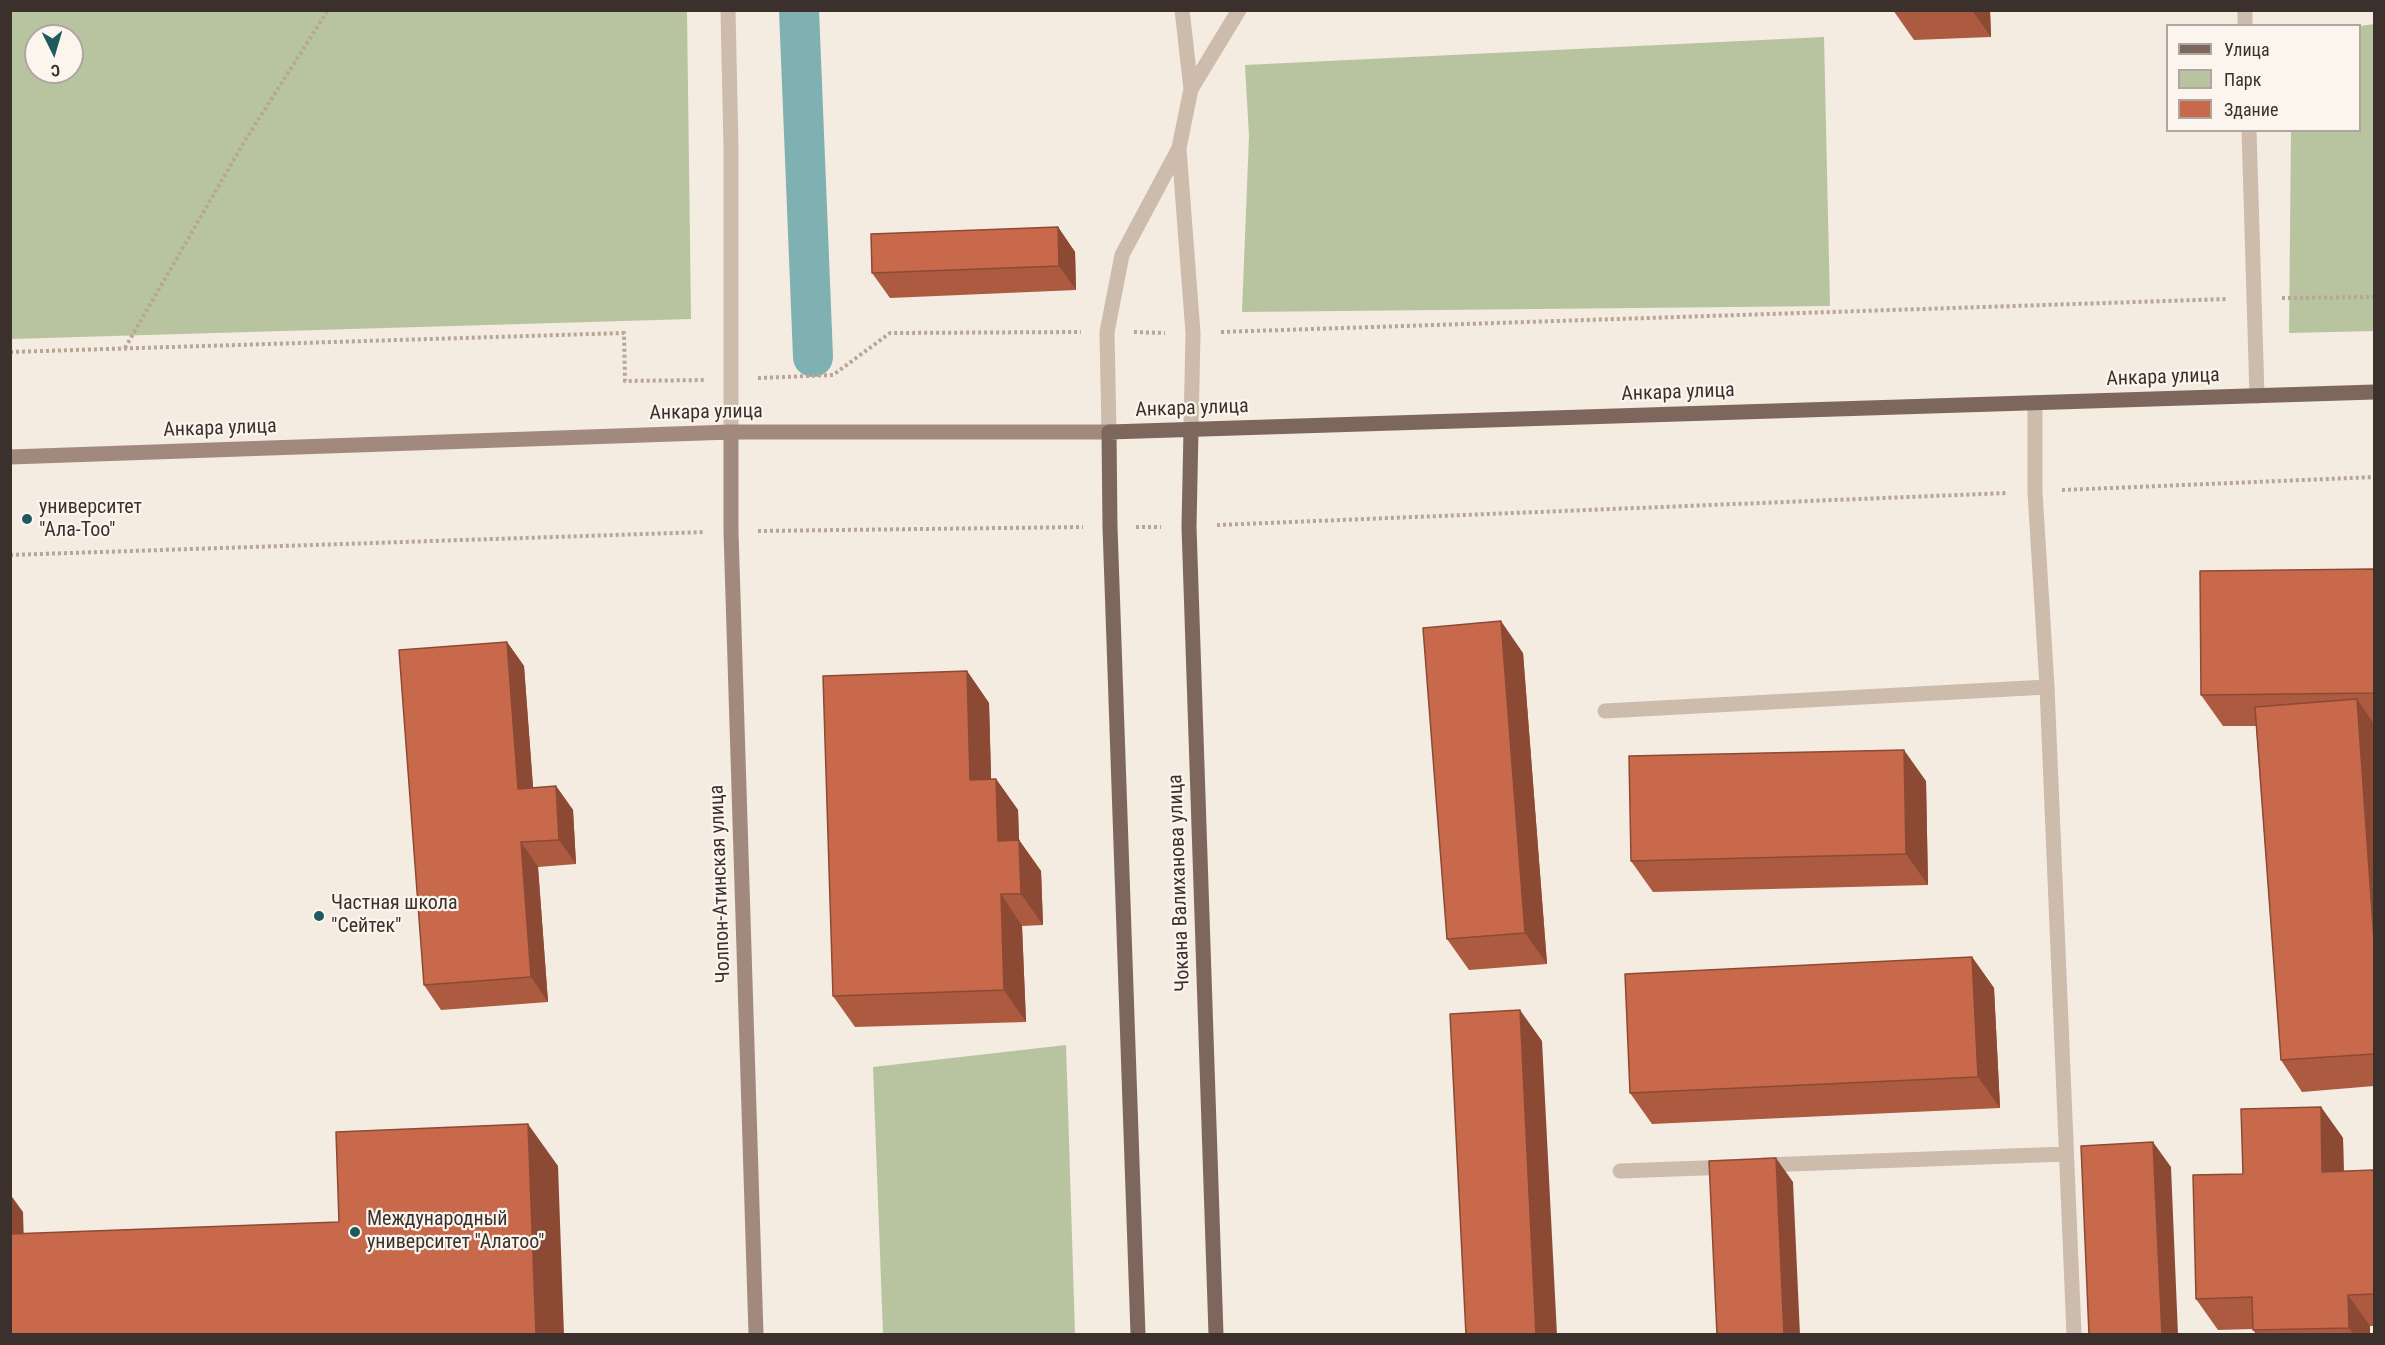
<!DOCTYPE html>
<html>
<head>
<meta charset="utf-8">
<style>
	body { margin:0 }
	#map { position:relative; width:2385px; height:1345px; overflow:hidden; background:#f4ebe1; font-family:"Roboto Condensed",sans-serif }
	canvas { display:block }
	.frame { position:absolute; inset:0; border:12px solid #3b302b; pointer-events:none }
	.legend { position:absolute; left:2166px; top:24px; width:195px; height:108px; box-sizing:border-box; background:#fbf5ee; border:2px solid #aea6a0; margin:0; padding:8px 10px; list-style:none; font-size:18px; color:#3b302b }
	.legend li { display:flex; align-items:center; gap:12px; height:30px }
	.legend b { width:30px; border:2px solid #aea6a0 }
	.north { position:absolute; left:24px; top:24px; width:60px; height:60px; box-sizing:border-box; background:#fbf5ee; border:2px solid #aea6a0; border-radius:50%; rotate:175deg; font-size:16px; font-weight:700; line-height:24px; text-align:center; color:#3b302b }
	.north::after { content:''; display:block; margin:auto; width:21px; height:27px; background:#1f5a5e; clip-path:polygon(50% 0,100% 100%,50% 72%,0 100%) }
</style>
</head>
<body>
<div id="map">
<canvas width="2385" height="1345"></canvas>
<div class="frame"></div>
<ul class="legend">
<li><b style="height:8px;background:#7d675c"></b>Улица</li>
<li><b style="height:16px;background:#b8c4a0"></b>Парк</li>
<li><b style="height:16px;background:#c8694b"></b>Здание</li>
</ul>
<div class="north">С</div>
</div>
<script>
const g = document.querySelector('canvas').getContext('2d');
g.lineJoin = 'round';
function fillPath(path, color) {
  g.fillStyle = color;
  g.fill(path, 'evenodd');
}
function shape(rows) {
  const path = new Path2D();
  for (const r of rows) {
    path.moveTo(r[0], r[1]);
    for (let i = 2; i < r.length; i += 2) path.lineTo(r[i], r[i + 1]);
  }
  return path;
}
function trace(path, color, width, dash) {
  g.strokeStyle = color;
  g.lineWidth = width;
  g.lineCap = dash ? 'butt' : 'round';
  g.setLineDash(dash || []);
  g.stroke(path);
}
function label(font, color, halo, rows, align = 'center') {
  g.font = font + ' "Roboto Condensed",sans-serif';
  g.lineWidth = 4.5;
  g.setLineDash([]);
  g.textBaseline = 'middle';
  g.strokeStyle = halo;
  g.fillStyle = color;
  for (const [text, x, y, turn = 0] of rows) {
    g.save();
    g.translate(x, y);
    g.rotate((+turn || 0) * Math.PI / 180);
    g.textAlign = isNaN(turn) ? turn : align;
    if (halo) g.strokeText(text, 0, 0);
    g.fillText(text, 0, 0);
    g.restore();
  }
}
fillPath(shape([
	[10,11,687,11,691,319,11,339],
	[36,36,72,36,72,72,36,72],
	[2374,24,2374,331,2289,333,2291,131,2360,130,2360,26],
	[1824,37,1830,306,1242,312,1249,136,1245,65],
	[1066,1045,1075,1334,883,1334,873,1067]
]), '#b8c4a0');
trace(shape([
	[799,10,813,357]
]), '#7fb0b2', 40);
trace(shape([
	[2282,298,2374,297],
	[1134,332,1165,333],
	[1221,332,2227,299],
	[125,348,244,142,328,10],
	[10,352,624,333,625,381,705,380],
	[758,378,833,375,890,333,1081,332],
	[2062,490,2374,477],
	[1217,525,2007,493],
	[1136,527,1161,527],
	[758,531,1083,527],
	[10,555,705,532]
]), '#b9a596', 4, [3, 3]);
trace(shape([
	[2245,10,2245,26],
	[1191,89,1239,10],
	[2249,130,2257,396],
	[1179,149,1193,333,1191,430],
	[2035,403,2035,492,2047,687,2074,1334],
	[1109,432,1107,332,1122,255,1179,148,1191,89,1182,10],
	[1605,711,2047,687],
	[1763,1165,2066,1154],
	[1620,1171,1730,1167]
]), '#cdbbac', 15);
trace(shape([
	[728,10,731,149,731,432]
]), '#cdbbac', 15);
trace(shape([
	[731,432,731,532,756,1334],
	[10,457,731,432,1109,432]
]), '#a18a7d', 15);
trace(shape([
	[1191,430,1189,527,1216,1334],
	[1138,1334,1110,527,1109,432,2374,392]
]), '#7d675c', 15);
fillPath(shape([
	[1893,10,1990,10,1991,37,1914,40],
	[1058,227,1075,252,1076,290,890,298,872,273],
	[2374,569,2374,1086,2302,1092,2281,1060,2256,726,2223,726,2201,695],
	[507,642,524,666,533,788,556,786,573,810,576,864,538,867,548,1002,441,1010,424,985],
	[1523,653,1547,964,1469,970,1447,939],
	[967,671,989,703,991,779,996,779,1018,810,1019,840,1041,871,1043,925,1022,926,1026,1022,855,1027,833,996],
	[1926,781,1928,885,1653,892,1631,861],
	[1972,957,1994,988,2000,1108,1652,1124,1630,1093],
	[2321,1107,2343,1138,2344,1171,2374,1170,2374,1326,2370,1326,2370,1335,2256,1335,2253,1329,2218,1330,2196,1299,2243,1174]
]), '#ac5a40');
fillPath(shape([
	[1972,10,1990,10,1991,37],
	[1058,227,1075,252,1076,290,1059,266],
	[1501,621,1523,653,1547,964,1525,933],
	[507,642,524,666,535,813,518,789],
	[967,671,989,703,992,811,970,780],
	[2357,699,2374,724,2374,941],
	[1904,750,1926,781,1928,885,1906,854],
	[996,779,1018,810,1020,873,998,841],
	[556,786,573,810,576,864,559,840],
	[1019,840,1041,871,1043,925,1021,894],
	[521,842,538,867,548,1002,531,977],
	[1001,894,1022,926,1026,1022,1004,990],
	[1972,957,1994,988,2000,1108,1978,1077],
	[1520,1010,1542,1041,1557,1335,1536,1335],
	[2321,1107,2343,1138,2344,1203,2322,1172],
	[528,1124,558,1166,564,1335,536,1335],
	[2153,1142,2171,1167,2178,1335,2162,1335],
	[1776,1158,1793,1182,1800,1335,1784,1335],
	[10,1194,23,1212,25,1277,10,1256],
	[2348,1295,2370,1326,2370,1335,2354,1335,2349,1328]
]), '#8c4a34');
const building = shape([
	[1058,227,1059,266,872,273,871,234,1058,227],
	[2374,569,2374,693,2201,695,2200,571,2374,569],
	[1501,621,1525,933,1447,939,1423,628,1501,621],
	[507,642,518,789,556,786,559,840,521,842,531,977,424,985,399,650,507,642],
	[967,671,970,780,996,779,998,841,1019,840,1021,894,1001,894,1004,990,833,996,823,676,967,671],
	[2357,699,2374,941,2374,1054,2281,1060,2255,707,2357,699],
	[1904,750,1906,854,1631,861,1629,756,1904,750],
	[1972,957,1978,1077,1630,1093,1625,974,1972,957],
	[1520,1010,1536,1335,1466,1335,1450,1014,1520,1010],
	[2321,1107,2322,1172,2374,1170,2374,1294,2348,1295,2349,1328,2253,1330,2252,1297,2196,1299,2193,1175,2243,1174,2241,1109,2321,1107],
	[528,1124,536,1335,10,1335,10,1234,339,1222,336,1132,528,1124],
	[2153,1142,2162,1335,2089,1335,2081,1146,2153,1142],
	[1776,1158,1784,1335,1717,1335,1709,1161,1776,1158]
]);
fillPath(building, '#c8694b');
trace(building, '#8c4a34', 1.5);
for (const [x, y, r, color] of [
	[27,519,6,"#1f5a5e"],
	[319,916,6,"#1f5a5e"],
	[355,1232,6,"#1f5a5e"]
]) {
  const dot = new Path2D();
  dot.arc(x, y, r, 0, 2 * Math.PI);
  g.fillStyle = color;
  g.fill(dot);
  trace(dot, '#fbf5ee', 2);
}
label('20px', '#3b302b', '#fbf5ee', [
	["Анкара улица",2163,378,-2],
	["Анкара улица",1678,393,-2],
	["Анкара улица",1192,409,-2],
	["Анкара улица",706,413,-1],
	["Анкара улица",220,429,-2],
	["Чокана Валиханова улица",1180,883,-92],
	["Чолпон-Атинская улица",721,884,-92]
]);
label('20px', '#3b302b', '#fbf5ee', [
	["университет",39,508],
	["\"Ала-Тоо\"",39,531],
	["Частная школа",331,904],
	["\"Сейтек\"",331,927],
	["Международный",367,1220],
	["университет \"Алатоо\"",367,1243]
], 'left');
</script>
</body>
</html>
